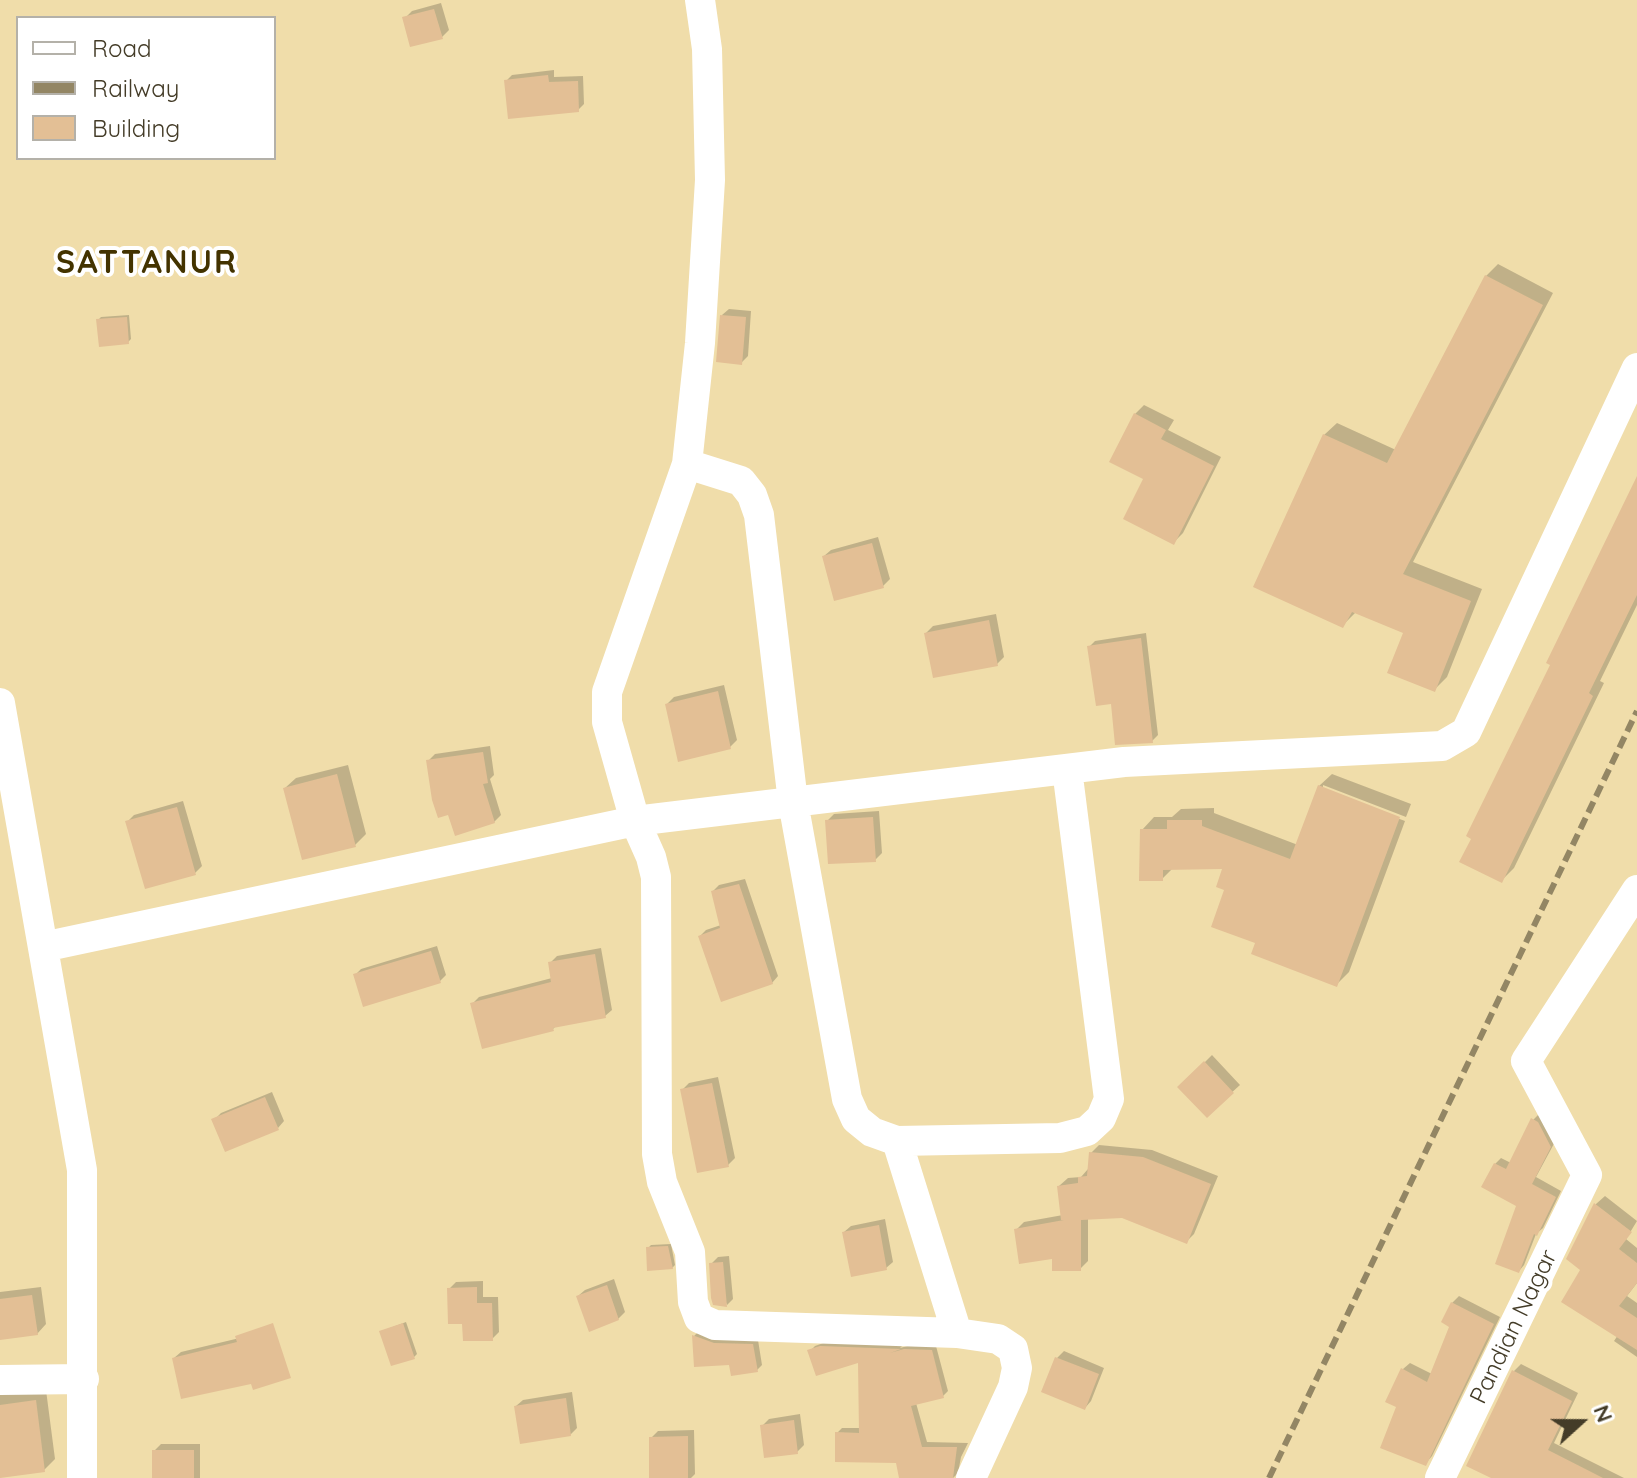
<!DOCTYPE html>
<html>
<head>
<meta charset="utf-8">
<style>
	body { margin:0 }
	#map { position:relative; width:1637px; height:1478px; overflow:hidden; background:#f0ddaa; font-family:Quicksand,sans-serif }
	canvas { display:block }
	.legend { position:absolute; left:16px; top:16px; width:260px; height:144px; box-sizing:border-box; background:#fff; border:2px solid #b4b1a9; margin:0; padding:10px 14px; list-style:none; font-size:24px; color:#443c28 }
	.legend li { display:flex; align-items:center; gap:16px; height:40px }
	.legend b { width:40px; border:2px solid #b4b1a9 }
	.north { position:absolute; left:1541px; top:1382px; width:80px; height:80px; -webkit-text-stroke:6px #fff; paint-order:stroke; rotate:69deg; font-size:22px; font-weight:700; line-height:32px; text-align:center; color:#443c28 }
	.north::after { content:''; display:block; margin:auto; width:28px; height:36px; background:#443c28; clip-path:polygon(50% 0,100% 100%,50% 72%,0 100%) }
</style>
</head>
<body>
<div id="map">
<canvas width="1637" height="1478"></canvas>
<ul class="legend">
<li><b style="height:10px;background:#fff"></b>Road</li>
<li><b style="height:10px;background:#938664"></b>Railway</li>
<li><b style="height:22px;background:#e3bf95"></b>Building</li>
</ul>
<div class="north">N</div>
</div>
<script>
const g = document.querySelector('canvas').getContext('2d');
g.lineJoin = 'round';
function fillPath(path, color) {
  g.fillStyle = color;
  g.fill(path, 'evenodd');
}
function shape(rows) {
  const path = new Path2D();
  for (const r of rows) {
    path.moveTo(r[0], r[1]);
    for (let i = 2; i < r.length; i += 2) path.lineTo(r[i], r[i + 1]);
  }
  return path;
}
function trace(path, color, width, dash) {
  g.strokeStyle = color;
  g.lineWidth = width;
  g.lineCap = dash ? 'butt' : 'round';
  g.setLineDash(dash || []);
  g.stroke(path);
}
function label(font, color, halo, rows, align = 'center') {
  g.font = font + ' Quicksand,sans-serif';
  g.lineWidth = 8;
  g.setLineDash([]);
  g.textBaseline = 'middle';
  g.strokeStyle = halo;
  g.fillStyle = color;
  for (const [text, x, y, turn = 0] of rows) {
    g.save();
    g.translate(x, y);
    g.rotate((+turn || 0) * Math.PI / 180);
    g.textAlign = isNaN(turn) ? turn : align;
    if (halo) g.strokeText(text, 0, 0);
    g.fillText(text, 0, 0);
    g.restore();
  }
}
fillPath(shape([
	[441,3,449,30,442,37,405,18,412,11],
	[554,70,554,77,583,76,584,104,578,110,506,81,512,75],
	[1498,264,1553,293,1413,562,1482,589,1447,677,1435,689,1405,632,1356,612,1343,625,1324,435,1337,423,1396,450,1486,276],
	[729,309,751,311,748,356,741,363,722,315],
	[129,315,131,339,128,342,98,320,101,317],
	[1144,405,1174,420,1168,430,1221,457,1183,533,1174,542,1146,478,1135,414],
	[1637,481,1637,605,1600,681,1604,683,1514,868,1502,880,1552,664],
	[878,537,890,579,883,586,824,556,831,550],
	[996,614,1004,657,997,664,926,633,933,626],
	[1146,633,1158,735,1152,741,1112,702,1089,647,1095,641],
	[724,685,737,740,730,747,667,704,674,697],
	[490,746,494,775,490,779,501,815,494,822,428,761,435,754],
	[348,765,366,834,355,845,285,788,296,778],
	[1332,774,1411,804,1406,817,1323,785,1323,790,1405,821,1349,972,1336,985,1257,942,1227,889,1225,867,1173,868,1162,879,1142,830,1154,817,1172,817,1181,809,1214,808,1214,813,1298,845,1319,786],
	[183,801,202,866,195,873,127,822,134,815],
	[879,811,882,853,875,860,827,821,834,814],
	[745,879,778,976,772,983,700,936,706,930,721,925,713,891,719,885],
	[437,946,446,975,440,981,355,975,361,969],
	[601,948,612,1010,605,1016,557,1025,553,1029,472,1004,479,997,552,978,550,963,557,956],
	[1212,1055,1240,1085,1207,1115,1180,1087],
	[718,1077,735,1158,728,1165,682,1090,689,1083],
	[272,1092,284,1121,278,1128,214,1120,221,1113],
	[1539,1114,1556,1140,1536,1177,1561,1191,1543,1228,1536,1234,1524,1265,1519,1271,1519,1206,1495,1164,1501,1158,1511,1163,1533,1120],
	[1099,1145,1152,1150,1218,1176,1194,1234,1186,1242,1123,1216,1088,1217,1088,1261,1080,1269,1054,1257,1016,1230,1024,1222,1063,1215,1059,1186,1068,1178,1081,1177,1088,1169,1091,1153],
	[1605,1196,1637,1221,1626,1239,1637,1248,1637,1283,1627,1296,1637,1303,1637,1357,1614,1341,1618,1335,1583,1270,1569,1258,1596,1204],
	[885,1219,893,1262,886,1268,844,1232,851,1226],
	[671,1244,675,1265,672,1268,648,1248,651,1245],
	[729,1256,733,1299,727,1305,711,1264,718,1257],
	[614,1279,625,1312,618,1319,578,1296,585,1290],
	[483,1281,483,1297,498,1297,499,1332,492,1339,464,1322,449,1289,456,1282],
	[41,1287,46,1324,37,1334,0,1338,0,1292],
	[1459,1296,1500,1317,1432,1456,1426,1463,1398,1406,1403,1369,1410,1363,1432,1374,1452,1326,1452,1303],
	[406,1322,417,1354,414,1357,382,1331],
	[699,1331,758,1340,762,1365,757,1370,731,1363,696,1365,694,1336],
	[248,1336,249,1377,174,1358,181,1352],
	[826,1342,903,1345,900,1348,911,1345,936,1346,948,1391,943,1396,916,1403,927,1442,968,1443,961,1457,958,1473,953,1478,897,1461,837,1433,842,1428,861,1428,860,1360,810,1351,815,1346],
	[1064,1351,1104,1368,1091,1401,1085,1408,1057,1358],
	[1521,1364,1578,1393,1554,1443,1624,1478,1491,1478,1514,1371],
	[0,1383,46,1390,55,1459,44,1470,0,1448],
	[572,1392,577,1428,570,1435,516,1406,523,1400],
	[800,1414,804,1445,797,1452,762,1426,769,1419],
	[694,1430,695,1474,691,1478,651,1478,651,1438,658,1431],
	[161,1444,200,1444,200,1478,155,1478,154,1451]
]), '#0003');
fillPath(shape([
	[434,9,443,39,410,47,402,17],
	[548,75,549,82,578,81,579,112,508,119,504,80],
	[1485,275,1543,305,1403,574,1471,601,1435,692,1387,673,1403,633,1352,612,1343,628,1253,587,1323,434,1387,463],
	[720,315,746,317,742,365,716,362],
	[127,317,129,344,99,347,96,319],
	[1134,413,1166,430,1161,439,1214,466,1174,545,1123,519,1143,479,1109,462],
	[1637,476,1637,595,1589,693,1593,696,1502,883,1459,862,1471,839,1466,836,1550,665,1546,663],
	[872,543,884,588,834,601,822,556],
	[989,620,998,666,933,678,924,633],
	[1141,638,1153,743,1115,745,1111,704,1096,706,1087,646],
	[718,691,731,749,678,762,665,704],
	[483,752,488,783,483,784,495,823,455,836,448,815,438,818,432,800,426,760],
	[337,774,356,847,302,860,283,788],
	[1318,785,1400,817,1337,987,1251,954,1255,943,1211,927,1224,890,1216,887,1222,869,1163,870,1163,881,1139,881,1140,829,1167,829,1167,820,1202,820,1202,826,1290,859],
	[177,807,196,875,145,889,125,821],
	[873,817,876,862,828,864,825,820],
	[739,884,773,984,721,1002,698,936,720,928,711,891],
	[431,951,441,983,363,1007,353,974],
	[595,954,606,1018,553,1028,554,1031,482,1049,470,1003,551,982,548,962],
	[1204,1061,1234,1093,1207,1118,1177,1087],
	[712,1083,729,1167,697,1173,680,1089],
	[265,1097,279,1130,225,1152,211,1119],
	[1531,1118,1538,1122,1551,1147,1532,1184,1556,1197,1537,1236,1534,1234,1519,1273,1495,1264,1516,1206,1481,1187,1494,1163,1506,1169],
	[1089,1152,1143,1157,1211,1184,1187,1244,1122,1218,1081,1220,1081,1271,1052,1271,1052,1259,1019,1264,1014,1229,1064,1220,1061,1220,1057,1186,1078,1183,1078,1177,1087,1176],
	[1594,1203,1632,1232,1619,1249,1637,1263,1637,1283,1619,1306,1637,1318,1637,1350,1561,1302,1580,1270,1566,1259],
	[879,1225,887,1270,851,1277,842,1232],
	[668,1246,673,1269,647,1271,646,1247],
	[723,1262,727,1307,713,1305,711,1298,709,1263],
	[607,1285,619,1320,589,1332,576,1296],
	[477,1287,477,1303,492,1303,493,1341,463,1341,462,1324,448,1324,447,1288],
	[32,1295,38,1335,0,1340,0,1299],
	[1451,1302,1494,1324,1426,1466,1380,1448,1396,1407,1385,1402,1401,1368,1427,1382,1449,1327,1441,1322],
	[273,1323,291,1378,253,1390,251,1384,181,1399,172,1358,237,1342,235,1336],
	[403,1323,415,1359,391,1366,379,1331],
	[692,1335,714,1343,753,1344,758,1372,731,1376,729,1365,694,1367],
	[820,1346,901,1349,890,1353,904,1349,932,1350,944,1398,911,1406,922,1447,957,1447,953,1478,899,1478,896,1463,835,1462,835,1432,859,1433,858,1363,816,1376,807,1350],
	[1055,1357,1099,1374,1085,1410,1041,1392],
	[1512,1370,1572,1401,1548,1450,1603,1478,1491,1478,1466,1466],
	[566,1398,571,1436,520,1444,514,1406],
	[36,1400,45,1472,0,1478,0,1405],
	[794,1420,798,1454,764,1458,760,1425],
	[688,1436,688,1478,649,1478,649,1437],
	[152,1450,194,1450,194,1478,152,1478]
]), '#e3bf95');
trace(shape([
	[700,0,707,49,710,180,700,343,687,464,607,692,607,722,635,821,651,857,656,877,657,1154,662,1182,690,1252,693,1302,699,1318,715,1325,957,1333,998,1339,1013,1349,1017,1368,1013,1387,971,1478],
	[687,464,741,481,752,495,759,515,793,802,847,1099,856,1119,872,1132,897,1141,1060,1138,1087,1131,1101,1118,1109,1099,1067,769],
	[0,703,82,1170,82,1478],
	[43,947,635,821,1124,762,1442,746,1466,732,1637,368],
	[897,1141,957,1333],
	[0,1380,84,1379],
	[1440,1478,1587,1175,1526,1061,1637,890]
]), '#fff', 30);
trace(shape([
	[1269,1478,1637,711]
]), '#938664', 6, [12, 6]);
label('24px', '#443c28', '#fff', [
	["Pandian Nagar",1514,1327,-64]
]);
g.letterSpacing = '2px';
label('bold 32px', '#433300', '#fff', [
	["SATTANUR",147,263]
]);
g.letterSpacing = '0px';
</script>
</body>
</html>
